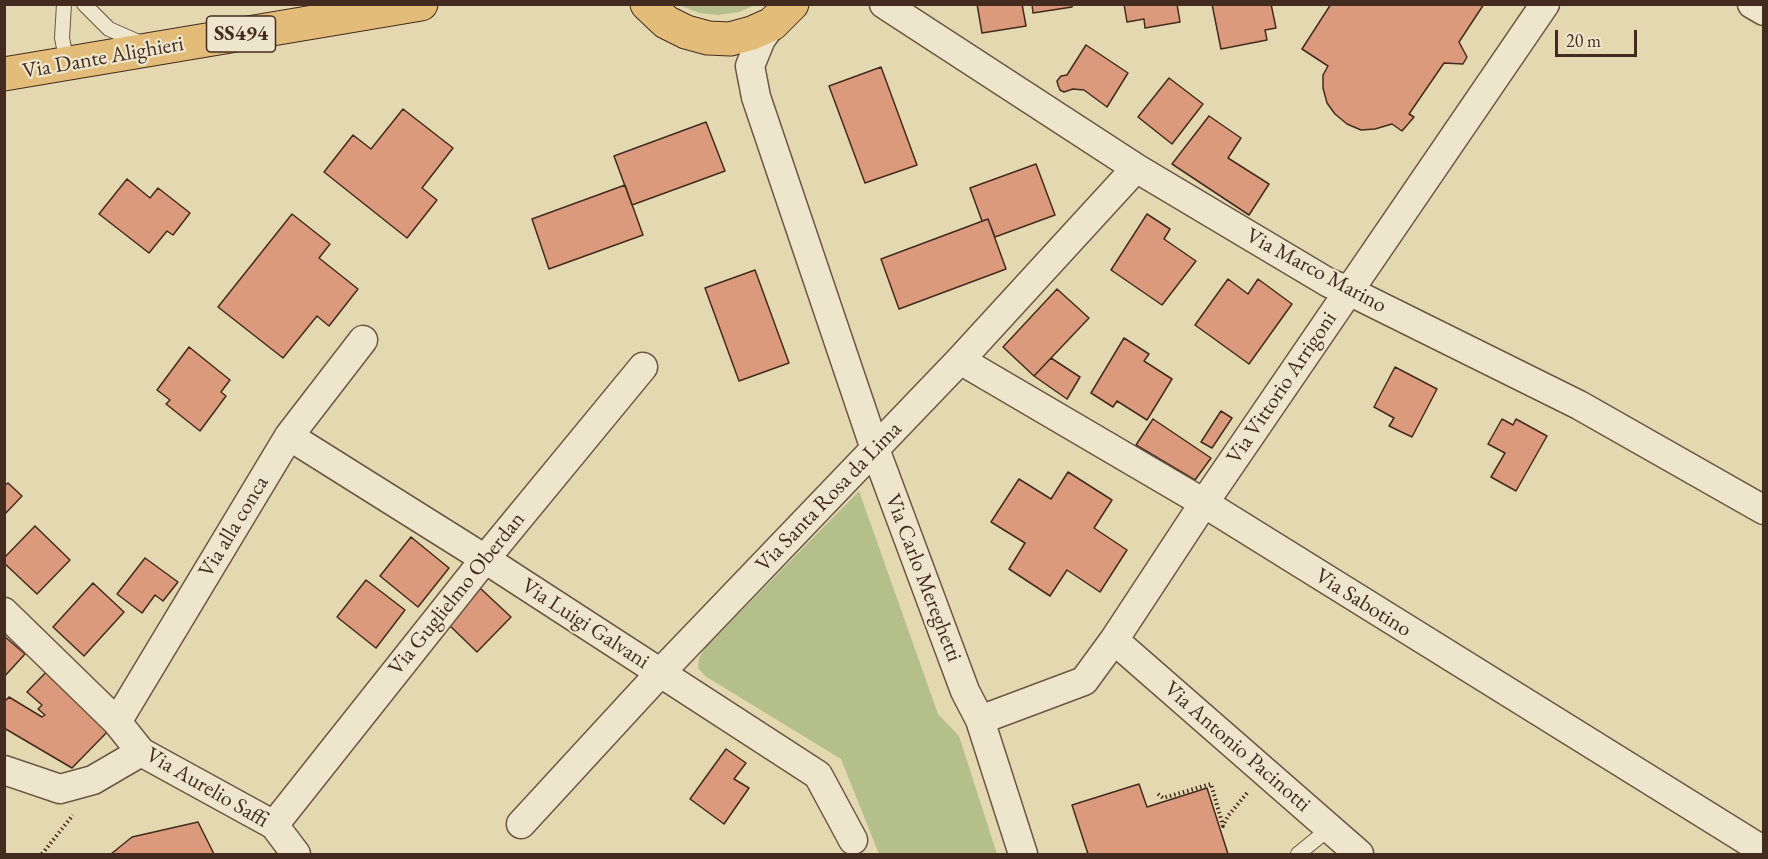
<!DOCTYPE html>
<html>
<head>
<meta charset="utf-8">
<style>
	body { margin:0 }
	#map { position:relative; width:1768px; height:859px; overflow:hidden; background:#e4d8b1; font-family:"EB Garamond",serif }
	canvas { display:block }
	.frame { position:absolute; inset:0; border:6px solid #442b1f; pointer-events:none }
	.scale { position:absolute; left:1555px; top:30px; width:82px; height:27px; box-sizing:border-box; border:3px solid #442b1f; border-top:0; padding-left:8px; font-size:18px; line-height:21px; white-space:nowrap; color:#442b1f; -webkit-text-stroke:4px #ede6cc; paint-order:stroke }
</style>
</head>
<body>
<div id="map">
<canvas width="1768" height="859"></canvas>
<div class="frame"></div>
<div class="scale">20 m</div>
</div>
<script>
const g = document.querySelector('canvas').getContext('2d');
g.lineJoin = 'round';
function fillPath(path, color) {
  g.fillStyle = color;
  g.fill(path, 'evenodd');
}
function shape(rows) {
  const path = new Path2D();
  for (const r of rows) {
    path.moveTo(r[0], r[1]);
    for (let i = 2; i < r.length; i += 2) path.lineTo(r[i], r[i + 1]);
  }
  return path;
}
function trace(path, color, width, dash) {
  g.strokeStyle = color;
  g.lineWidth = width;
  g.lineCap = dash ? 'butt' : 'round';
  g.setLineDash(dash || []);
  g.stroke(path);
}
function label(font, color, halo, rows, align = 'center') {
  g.font = font + ' "EB Garamond",serif';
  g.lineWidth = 4.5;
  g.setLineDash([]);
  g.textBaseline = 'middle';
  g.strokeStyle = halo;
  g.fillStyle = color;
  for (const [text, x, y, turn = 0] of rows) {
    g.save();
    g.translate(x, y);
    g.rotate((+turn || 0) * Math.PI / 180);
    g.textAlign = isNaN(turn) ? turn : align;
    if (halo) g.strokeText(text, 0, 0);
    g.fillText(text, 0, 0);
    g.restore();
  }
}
fillPath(shape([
	[679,5,755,5,739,12,719,15,699,13],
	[859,491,938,714,959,736,997,854,879,854,841,759,705,676,698,668,699,658,705,648]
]), '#b4bf8c');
const building = shape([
	[977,4,1022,4,1026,26,982,33,977,4],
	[1032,4,1072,4,1072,7,1033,13,1032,4],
	[1124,4,1177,4,1180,22,1145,28,1144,19,1127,22,1124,4],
	[1212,4,1271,4,1276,28,1265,30,1267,40,1221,49,1212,4],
	[1331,4,1484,4,1459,42,1467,57,1463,64,1444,63,1409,114,1414,117,1402,131,1392,124,1375,129,1361,130,1347,124,1335,114,1327,103,1323,88,1323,75,1328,66,1302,49,1331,4],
	[1086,45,1128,73,1107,107,1084,90,1073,89,1064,92,1060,90,1058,85,1057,81,1061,76,1067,75,1086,45],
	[881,67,917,165,865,183,829,86,881,67],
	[1169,78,1203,104,1172,144,1138,117,1169,78],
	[403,109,453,148,422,188,437,200,407,238,324,172,353,135,371,149,403,109],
	[1209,116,1241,138,1228,158,1269,184,1249,215,1172,164,1209,116],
	[706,122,725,171,632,205,614,156,706,122],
	[1036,164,1055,215,995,237,988,219,982,221,970,188,1036,164],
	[127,179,150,198,158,188,190,213,173,235,167,231,149,253,99,214,127,179],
	[625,185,643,235,549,269,532,219,625,185],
	[292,214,330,244,319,258,358,289,329,326,317,316,283,358,218,307,292,214],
	[1147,214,1170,229,1164,239,1196,261,1162,305,1111,270,1147,214],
	[988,219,1006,269,899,309,881,259,988,219],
	[755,270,789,363,739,381,705,288,755,270],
	[1228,279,1248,294,1258,279,1292,304,1249,364,1195,325,1228,279],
	[1057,289,1089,318,1034,376,1003,347,1057,289],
	[1124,338,1149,354,1144,361,1172,379,1147,420,1117,401,1113,407,1091,393,1124,338],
	[189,347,230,380,221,392,226,396,200,431,166,404,170,400,157,390,189,347],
	[1051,358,1080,377,1067,399,1034,376,1051,358],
	[1395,367,1437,389,1412,437,1389,426,1394,418,1374,407,1395,367],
	[1221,411,1232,418,1212,448,1201,442,1221,411],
	[1153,419,1211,458,1195,480,1136,445,1153,419],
	[1502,419,1513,425,1516,419,1547,436,1516,491,1491,477,1505,453,1488,444,1502,419],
	[1068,472,1112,500,1094,528,1127,550,1100,592,1067,570,1050,596,1009,569,1025,543,991,522,1019,479,1051,499,1068,472],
	[8,483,22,496,4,515,4,486,8,483],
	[35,526,70,560,37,594,4,563,4,558,35,526],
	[411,537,449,568,418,607,380,576,411,537],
	[145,558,178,582,163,601,155,595,142,613,117,594,145,558],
	[366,580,405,610,376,648,337,617,366,580],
	[93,583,124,612,84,656,53,627,93,583],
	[480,588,511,617,477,652,446,622,480,588],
	[4,636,25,654,4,677,4,636],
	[50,668,111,728,72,768,4,728,4,702,9,697,42,717,45,715,38,709,42,705,27,692,50,668],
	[726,749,746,763,734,779,749,788,724,824,690,799,726,749],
	[1139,784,1147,807,1207,788,1228,854,1088,854,1072,805,1139,784],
	[198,822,214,854,111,854,132,837,198,822]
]);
fillPath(building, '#da9a7b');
trace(building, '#442b1f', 1.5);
const service = shape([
	[64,4,62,38,67,63],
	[84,4,109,29,141,43],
	[1298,854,1330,828]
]);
const minor = shape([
	[884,4,1136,168,1329,283,1349,291,1579,405,1764,510],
	[1752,4,1764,11],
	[772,24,761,39,750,66,756,97,875,449,965,691,980,720,1023,854],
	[960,360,1204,503,1764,851],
	[289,436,485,559,818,775,853,840],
	[4,612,117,722,141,752,274,825,296,854],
	[1114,640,1359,854],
	[980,720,1084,681,1114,640,1204,503,1545,4],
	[117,722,289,436,363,340],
	[4,770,60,789,93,780,141,752],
	[521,824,660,673,960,360,1136,168],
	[274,825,485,559,643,367]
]);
const primary = shape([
	[647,4,666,22,686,32,708,38,730,39,752,33,772,24,792,4],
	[4,74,421,4]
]);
trace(service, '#6c5644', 16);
trace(minor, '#6c5644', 31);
trace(primary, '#442b1f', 35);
trace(shape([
	[1158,794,1163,798,1211,784,1223,826,1228,816,1247,793],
	[42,854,73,815]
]), '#442b1f', 4, [1.5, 3]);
trace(service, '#ede6cc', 14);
trace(minor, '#ede6cc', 28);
trace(primary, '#e2bc78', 33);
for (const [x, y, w] of [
	[241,34,69]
]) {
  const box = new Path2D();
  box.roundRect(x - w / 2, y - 18, w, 36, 4.5);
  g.fillStyle = '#ede6cc';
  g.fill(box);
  trace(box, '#442b1f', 1.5);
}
label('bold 21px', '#442b1f', null, [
	["SS494",241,34]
]);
label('22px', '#442b1f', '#ede6cc', [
	["Via Dante Alighieri",103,58,-10],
	["Via Marco Marino",1316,271,28],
	["Via Vittorio Arrigoni",1282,388,-56],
	["Via Santa Rosa da Lima",829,497,-46],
	["Via alla conca",234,527,-59],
	["Via Carlo Mereghetti",923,578,69],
	["Via Guglielmo Oberdan",457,594,-51],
	["Via Sabotino",1363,603,32],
	["Via Luigi Galvani",585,624,33],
	["Via Antonio Pacinotti",1237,747,41],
	["Via Aurelio Saffi",207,788,30]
]);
</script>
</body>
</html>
